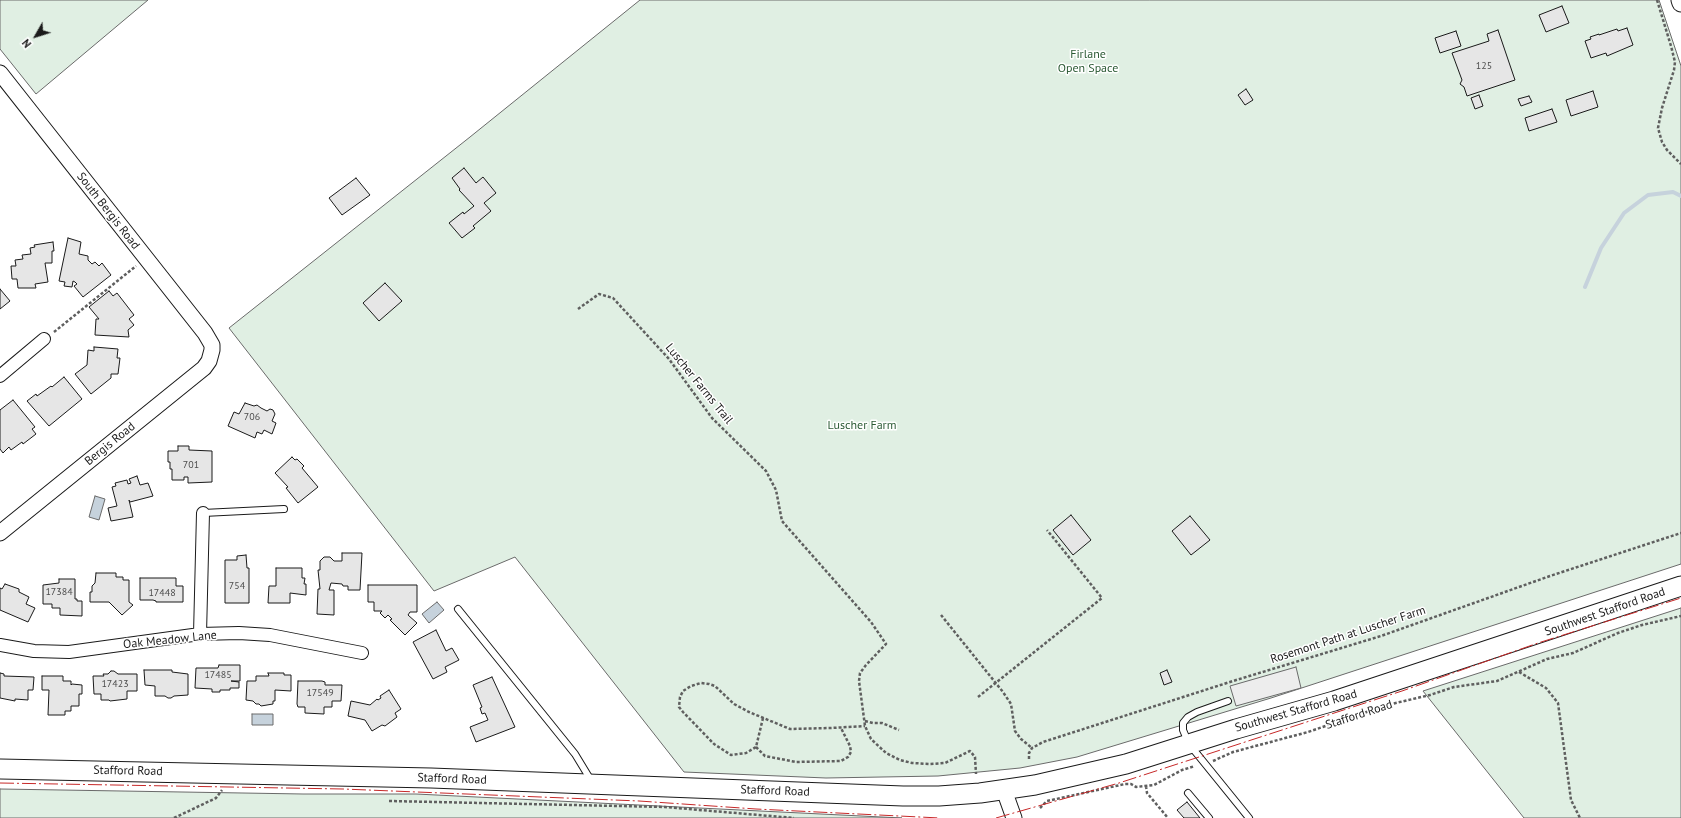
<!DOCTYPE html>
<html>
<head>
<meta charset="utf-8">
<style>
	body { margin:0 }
	#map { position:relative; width:1681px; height:818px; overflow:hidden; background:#fff; font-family:"PT Sans",sans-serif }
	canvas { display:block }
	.north { position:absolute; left:16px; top:16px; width:40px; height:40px; -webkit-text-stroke:3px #fff; paint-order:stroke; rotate:231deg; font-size:11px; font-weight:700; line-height:16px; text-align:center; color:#1a1a1a }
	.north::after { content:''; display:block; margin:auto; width:14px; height:18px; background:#1a1a1a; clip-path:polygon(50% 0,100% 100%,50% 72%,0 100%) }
</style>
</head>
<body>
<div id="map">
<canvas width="1681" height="818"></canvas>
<div class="north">N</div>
</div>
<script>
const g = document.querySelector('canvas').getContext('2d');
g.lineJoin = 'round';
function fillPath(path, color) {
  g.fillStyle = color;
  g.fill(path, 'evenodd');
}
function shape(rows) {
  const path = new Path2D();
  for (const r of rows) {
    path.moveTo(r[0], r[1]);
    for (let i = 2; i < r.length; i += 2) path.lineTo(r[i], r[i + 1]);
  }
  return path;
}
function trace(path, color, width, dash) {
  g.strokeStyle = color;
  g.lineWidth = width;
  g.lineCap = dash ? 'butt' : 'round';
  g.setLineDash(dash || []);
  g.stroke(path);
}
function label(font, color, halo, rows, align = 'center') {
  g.font = font + ' "PT Sans",sans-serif';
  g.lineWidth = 3;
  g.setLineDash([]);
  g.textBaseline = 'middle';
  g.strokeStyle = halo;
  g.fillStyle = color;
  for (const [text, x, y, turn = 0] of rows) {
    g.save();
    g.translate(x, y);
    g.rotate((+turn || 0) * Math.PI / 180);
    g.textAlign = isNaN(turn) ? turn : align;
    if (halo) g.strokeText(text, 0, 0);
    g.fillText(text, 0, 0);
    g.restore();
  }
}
const green = shape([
	[0,0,148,0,36,94,0,49,0,0],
	[640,0,1659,0,1681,66,1681,564,1271,698,1077,757,1020,768,938,776,826,778,684,772,515,557,434,591,229,328,470,137,640,0],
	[1681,608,1681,818,1524,818,1423,691,1681,608],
	[0,789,303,794,416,794,902,818,0,818,0,789]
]);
fillPath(green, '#e0efe3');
trace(green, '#6a6a6a', 1);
const parking = shape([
	[1296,667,1301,688,1236,706,1230,686,1296,667]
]);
fillPath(parking, '#ededed');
trace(parking, '#6a6a6a', 1);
const water = shape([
	[95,496,105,499,99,520,89,517,95,496],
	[437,602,444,610,429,623,422,614,437,602],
	[252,714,273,714,273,725,252,725,252,714]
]);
fillPath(water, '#c6d2dc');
trace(water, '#6a6a6a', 1);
trace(shape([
	[1585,287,1601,248,1624,213,1648,195,1673,192,1681,196]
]), '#c6d2dc', 4);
const building = shape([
	[1562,6,1569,23,1546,32,1539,15,1562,6],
	[1627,28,1633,45,1607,56,1606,53,1591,58,1585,41,1591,39,1590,37,1599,34,1599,35,1617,29,1618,31,1627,28],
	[1498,30,1515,80,1467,96,1464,87,1460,84,1462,80,1452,53,1489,41,1487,34,1498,30],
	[1456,31,1461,46,1440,53,1435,38,1456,31],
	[1246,89,1253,100,1245,105,1238,95,1246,89],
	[1593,91,1598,107,1571,116,1566,100,1593,91],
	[1479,95,1483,106,1475,109,1471,98,1479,95],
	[1529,96,1532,102,1521,106,1518,99,1529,96],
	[1552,109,1557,122,1529,131,1525,118,1552,109],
	[464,168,476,183,483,177,496,193,484,203,491,211,473,226,475,228,462,238,449,223,463,212,464,214,474,206,459,190,460,189,452,178,464,168],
	[356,178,370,195,342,215,329,198,356,178],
	[68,238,81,242,79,254,88,256,88,260,92,264,95,262,99,266,102,263,111,275,83,297,74,286,77,284,75,282,73,281,72,287,64,286,65,282,59,281,68,238],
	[53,242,54,251,52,251,52,263,45,263,48,282,35,284,36,288,18,288,17,279,12,279,11,266,16,266,15,260,23,259,22,255,31,254,30,248,35,247,34,245,53,242],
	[385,283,402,301,379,321,363,303,385,283],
	[0,289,10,301,0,309,0,289],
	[109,291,113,296,117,293,134,315,129,319,134,325,128,330,129,337,95,335,96,319,99,319,89,307,109,291],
	[94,347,118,349,117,358,120,358,118,374,111,374,111,378,91,394,75,374,87,365,88,350,94,351,94,347],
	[64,377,82,399,49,426,27,401,36,394,37,396,51,386,52,387,64,377],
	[13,400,35,427,32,429,36,434,23,444,22,442,11,450,9,447,3,453,0,449,0,410,13,400],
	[245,403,254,406,257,405,261,408,267,411,270,409,273,410,275,414,272,421,276,423,272,434,264,430,262,434,257,432,255,438,228,426,234,412,239,414,245,403],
	[178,446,189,446,189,450,212,451,212,482,188,483,188,477,184,477,184,480,172,480,172,469,170,469,170,462,168,462,168,451,178,451,178,446],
	[292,457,295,460,297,459,304,466,302,468,318,487,298,503,286,488,288,487,275,473,292,457],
	[137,476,140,485,148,483,153,496,130,502,129,500,133,517,111,521,108,508,117,506,112,487,116,486,115,483,127,480,128,484,131,483,129,479,137,476],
	[1071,515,1091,540,1073,555,1053,530,1071,515],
	[1190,516,1210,540,1191,555,1172,531,1190,516],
	[342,553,362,553,360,590,348,590,348,586,343,586,342,584,331,583,329,590,334,590,334,615,317,614,318,589,320,589,318,570,320,570,320,561,324,557,330,557,334,561,342,561,342,553],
	[246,555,247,568,249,568,249,603,225,603,225,560,237,560,237,556,246,555],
	[276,568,302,568,302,578,305,578,304,584,306,584,306,595,290,593,290,603,268,603,269,586,276,586,276,568],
	[96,573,116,573,116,577,123,577,123,580,129,580,129,602,133,605,122,615,109,602,90,602,90,592,92,592,92,586,95,583,96,573],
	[140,578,176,578,176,586,183,586,183,602,156,602,156,601,153,600,140,600,140,578],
	[59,579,75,579,75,599,77,599,77,601,82,601,82,616,60,615,60,608,52,608,52,604,43,604,43,585,59,583,59,579],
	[5,584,19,589,19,592,29,597,26,604,35,608,28,622,0,610,0,588,2,589,5,584],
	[368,585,417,585,417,612,410,612,408,615,417,623,405,635,390,620,392,619,388,615,385,618,380,613,382,611,374,611,374,602,368,602,368,585],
	[436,630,446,651,452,648,459,660,445,667,447,672,433,679,413,642,436,630],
	[219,665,240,665,240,681,231,681,239,682,239,688,230,688,230,690,220,690,220,692,212,692,212,689,195,688,196,668,218,668,219,665],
	[144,670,172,670,172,672,188,674,188,695,174,696,171,698,168,698,165,696,155,696,155,686,145,685,144,670],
	[1167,670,1172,682,1164,685,1160,673,1167,670],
	[111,671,114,671,118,674,137,674,137,691,127,691,127,699,110,701,109,700,101,700,101,694,94,694,93,676,104,676,103,674,108,674,111,671],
	[0,673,4,674,4,676,34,677,33,690,28,690,28,700,15,699,15,701,0,698,0,673],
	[268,673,284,673,284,675,291,675,291,691,275,690,275,701,273,701,273,704,261,706,259,704,256,704,253,701,246,700,247,681,256,681,256,676,269,676,268,673],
	[42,676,63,676,63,681,71,681,71,685,72,684,82,685,82,694,79,694,79,706,71,706,71,711,65,711,65,715,48,715,49,690,42,690,42,676],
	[492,677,515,727,476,742,470,727,488,720,485,713,482,714,480,708,482,707,473,685,492,677],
	[298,681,322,681,325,682,325,685,342,685,341,701,332,701,332,707,324,707,324,714,305,713,305,707,298,707,297,704,298,681],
	[389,690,401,709,395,713,397,717,385,726,382,725,372,731,365,720,348,716,351,701,370,705,377,699,378,700,381,698,380,696,389,690],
	[1187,802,1200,818,1184,818,1177,810,1187,802]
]);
fillPath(building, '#e6e6e6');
trace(building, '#1a1a1a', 1);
const service = shape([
	[203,513,284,509],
	[458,609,575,754,592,782],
	[1228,701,1197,712,1188,717,1183,723,1183,730,1189,744,1249,818],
	[1188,793,1209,818]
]);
const minor = shape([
	[0,376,44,339],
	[200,634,203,513],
	[0,645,34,651,69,652,200,634,239,633,270,635,362,653]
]);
const tertiary = shape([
	[0,73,205,333,212,345,212,350,209,361,204,368,0,533],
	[1004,790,1014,818]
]);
const secondary = shape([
	[1680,0,1681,3]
]);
const primary = shape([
	[0,769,431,778,903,796,939,796,980,793,1035,785,1126,764,1236,729,1334,701,1681,586]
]);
trace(service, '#1a1a1a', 8);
trace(minor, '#1a1a1a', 14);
trace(tertiary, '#1a1a1a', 17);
trace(secondary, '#1a1a1a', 19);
trace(primary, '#1a1a1a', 21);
trace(shape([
	[1657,0,1671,46,1675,62,1674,70,1662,108,1658,128,1662,142,1667,150,1681,164],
	[578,309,599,294,613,298,669,359,712,418,766,471,776,490,782,521,871,622,886,644,866,665,860,673,859,681,865,726,871,739,886,753,900,760,912,763,930,764,945,763,970,751,975,757,976,774],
	[54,332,136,266],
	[941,615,1003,692,1011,704,1015,731,1021,739,1032,748],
	[1519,672,1546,688,1558,703,1571,800,1580,818],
	[978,697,1102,598,1047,530],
	[763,718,756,747,746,753,731,755,714,744,683,712,679,707,680,697,683,691,691,686,701,683,709,684,715,686,734,704,749,712,790,729,831,728,865,726],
	[865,721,873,723,882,723,899,730],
	[756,747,765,756,796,762,841,761,848,757,851,752,850,746,841,728],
	[1029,759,1029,753,1032,748,1043,742,1233,681,1381,636,1550,576,1681,533],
	[1213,761,1233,752,1308,732,1387,705,1430,695,1454,687,1497,681,1547,659,1573,653,1618,633,1642,625,1681,616],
	[1146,786,1147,793,1168,818],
	[389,801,665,807,794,818],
	[1040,808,1047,801,1125,784,1131,784,1136,787,1154,785,1182,770,1195,766],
	[174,818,216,798,222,790]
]), '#5f5f5f', 2.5, [3, 2]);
trace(service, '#fff', 6);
trace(minor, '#fff', 12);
trace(tertiary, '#fff', 15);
trace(secondary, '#fff', 17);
trace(primary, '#fff', 19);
trace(shape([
	[0,783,343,789,639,801,756,809,940,818],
	[996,818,1119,783,1402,691,1538,643,1681,598]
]), '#c62828', 1, [14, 3, 2, 3]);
label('10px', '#4d4d4d', null, [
	["125",1484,66],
	["706",252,417],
	["701",191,465],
	["754",237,586],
	["17384",59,592],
	["17448",162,593],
	["17485",218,675],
	["17423",115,684],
	["17549",320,693]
]);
label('12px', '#2b5a34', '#fff', [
	["Firlane",1088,55],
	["Open Space",1088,69],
	["Luscher Farm",862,426]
]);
label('12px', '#1a1a1a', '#fff', [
	["South Bergis Road",108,211,52],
	["Luscher Farms Trail",699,384,51],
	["Bergis Road",110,444,-39],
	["Southwest Stafford Road",1605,612,-19],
	["Rosemont Path at Luscher Farm",1348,635,-18],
	["Oak Meadow Lane",170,640,-6],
	["Southwest Stafford Road",1296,711,-16],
	["Stafford Road",1359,715,-18],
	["Stafford Road",128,771,1],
	["Stafford Road",452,779,2],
	["Stafford Road",775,791,2]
]);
</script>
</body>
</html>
